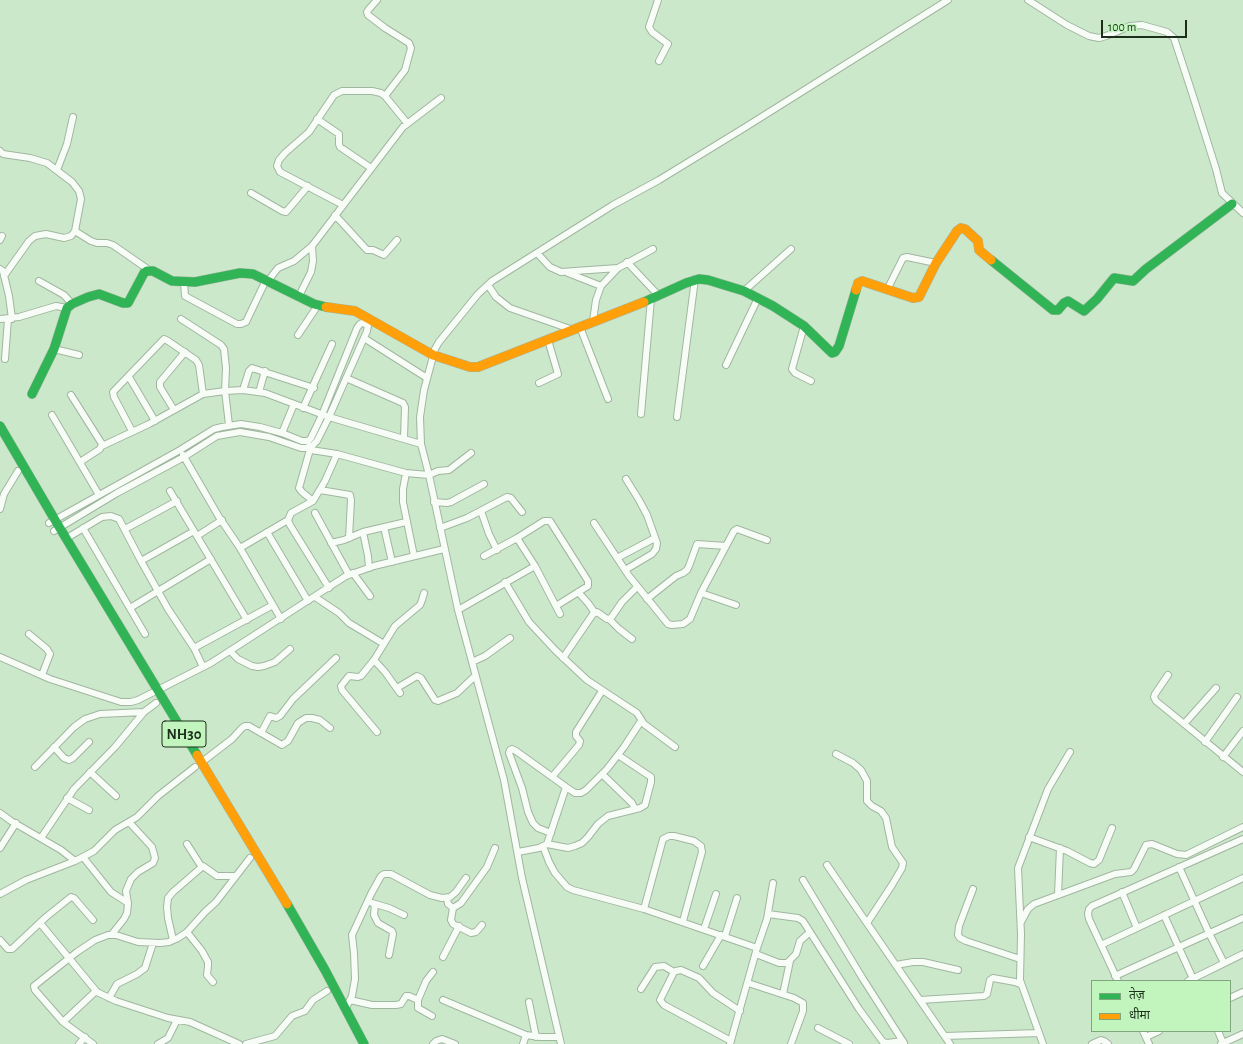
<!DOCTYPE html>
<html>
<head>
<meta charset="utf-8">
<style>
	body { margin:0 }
	#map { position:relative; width:1243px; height:1044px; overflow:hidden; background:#cce8cb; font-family:"Alegreya Sans","Noto Sans Devanagari",sans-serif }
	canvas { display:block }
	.legend { position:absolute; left:1091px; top:980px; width:140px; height:52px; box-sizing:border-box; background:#c2f5be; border:1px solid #80a67d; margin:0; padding:5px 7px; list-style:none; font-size:12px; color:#1c2f1b }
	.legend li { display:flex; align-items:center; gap:8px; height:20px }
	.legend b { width:20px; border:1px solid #80a67d }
	.scale { position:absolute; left:1101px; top:20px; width:86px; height:18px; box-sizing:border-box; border:2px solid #1c2f1b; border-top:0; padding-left:5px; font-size:12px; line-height:14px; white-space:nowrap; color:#1c2f1b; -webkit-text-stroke:3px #c2f5be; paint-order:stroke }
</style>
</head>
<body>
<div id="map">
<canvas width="1243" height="1044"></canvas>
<ul class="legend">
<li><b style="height:5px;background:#30b455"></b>तेज़</li>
<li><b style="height:5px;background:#ff9f0a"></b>धीमा</li>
</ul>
<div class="scale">100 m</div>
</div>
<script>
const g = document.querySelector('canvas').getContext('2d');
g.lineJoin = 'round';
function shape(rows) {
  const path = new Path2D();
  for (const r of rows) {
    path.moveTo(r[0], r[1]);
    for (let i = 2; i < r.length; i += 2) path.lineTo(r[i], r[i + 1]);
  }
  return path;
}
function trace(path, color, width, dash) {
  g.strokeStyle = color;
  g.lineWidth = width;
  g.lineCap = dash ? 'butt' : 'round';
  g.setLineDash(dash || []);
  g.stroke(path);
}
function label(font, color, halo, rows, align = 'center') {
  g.font = font + ' "Alegreya Sans",sans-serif';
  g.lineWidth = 3;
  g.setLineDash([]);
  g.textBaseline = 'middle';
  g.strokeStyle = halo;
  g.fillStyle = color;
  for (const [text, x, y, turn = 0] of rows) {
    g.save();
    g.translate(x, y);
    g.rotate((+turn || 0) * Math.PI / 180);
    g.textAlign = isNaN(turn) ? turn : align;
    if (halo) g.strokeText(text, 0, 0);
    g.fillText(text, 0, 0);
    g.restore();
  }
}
const street = shape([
	[377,0,369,9,367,12,368,15,385,28,409,43,411,48,405,70,385,96],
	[658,0,649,27,652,32,668,44,659,61],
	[1028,0,1067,25,1089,36,1099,38,1106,36,1130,26,1142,25,1167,32,1174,38,1193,96,1216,169,1222,193,1243,213],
	[317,119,339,134,339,144,340,147,371,168],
	[0,151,3,154,30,158,47,163,72,182,79,191,81,199,75,231,71,236,64,238,46,234,35,236,29,241,4,276],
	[57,170,67,144,73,117],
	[251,193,282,211,286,212,308,186],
	[343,205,280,172,277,166,279,160,285,153,309,132,334,95,342,91,372,91,381,93,385,96,407,123],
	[335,215,367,250,373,250,384,255,397,240],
	[75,231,91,241,97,243,107,243,113,245,149,270],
	[0,240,2,236],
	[537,253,550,267,561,272,618,268],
	[627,262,659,296],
	[0,269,3,271,9,296,12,319],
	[568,273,601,286],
	[39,281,64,295,72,304],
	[268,281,278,268,294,261,312,246,403,127,441,98],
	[184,282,185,296,237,324,241,324,246,322,266,280],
	[488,285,496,297,510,308,573,330],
	[887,290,903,258,907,257,936,263],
	[744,291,791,249],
	[299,296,311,272,313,261,312,246],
	[0,319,19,317,56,306,67,308],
	[181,319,221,345,224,349,226,368,225,391,229,425],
	[593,321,596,300,601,286,618,268,653,249],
	[804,326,792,369,795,373,811,381],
	[580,327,608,399],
	[298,335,318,305],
	[364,338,427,378],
	[54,349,79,355],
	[5,359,8,319],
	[726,365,758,298],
	[129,377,155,421],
	[346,378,403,403,405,407,404,438],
	[539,383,558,374,548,340],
	[243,390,249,371,252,368,314,388],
	[259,392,265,371],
	[71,395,102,444,100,449,80,462],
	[303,408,332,344],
	[174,410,160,387,160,382,185,352],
	[641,414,651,299],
	[52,415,99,495],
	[677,417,695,279],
	[132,431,114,397,113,392,164,339,168,341,196,360,199,365,203,394],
	[282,433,294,404],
	[102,446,149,424,203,394,225,391,243,390,265,393,329,417,421,444],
	[311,446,299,488,302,492,313,501],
	[311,450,337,454,406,473,429,475,438,471,449,470,471,453],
	[183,455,219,517,240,548,281,619],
	[406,473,403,489,403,502,414,556],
	[320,490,350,495,351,500,349,538],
	[170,491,247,620],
	[434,502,447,503,451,502,484,484],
	[0,509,4,494,18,471],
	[481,511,489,534,497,550],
	[315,513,349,575],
	[49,523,180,450,214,429,222,427,241,424,260,427,282,433,302,441,308,441,311,438,322,415,357,328,360,324,362,323,368,325,367,331,329,417,317,441,313,445,306,448,301,448,269,437,240,432,217,436,184,457,117,493,54,531],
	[594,523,629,576,668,624,672,625,683,624,690,619,701,593,736,605],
	[384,527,392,562],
	[83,528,145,634],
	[440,528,467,518,507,497,511,498,522,512],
	[125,529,177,501],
	[267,532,308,601],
	[363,532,368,556,369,568],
	[197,536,222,520],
	[67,538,102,517,111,516,119,519,141,561,168,609,194,648,203,667],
	[517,538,535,566,560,614],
	[331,543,344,540,363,532,406,522],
	[726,546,734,531,737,529,767,540],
	[240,548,288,520],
	[484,556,517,538,544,521,550,521,588,581,588,586,556,606],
	[617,558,655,538],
	[141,561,194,531],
	[625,570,652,554,656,549,657,543,647,515,639,500,626,479],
	[353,573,370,596],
	[505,582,529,622,555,650,587,680,637,713,644,724,675,747],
	[329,588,290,525,288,520,291,513,313,501,325,481,337,454],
	[578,592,588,603,595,613],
	[315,597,339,613,349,623,384,644],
	[647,599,676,576,683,573,687,570,689,566,697,544,726,546,701,593],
	[130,608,211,559],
	[458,610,535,566],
	[609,619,619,629,632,639],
	[29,634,47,649,50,654,42,675],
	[194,648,273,605],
	[230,651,238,659,252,666,258,667,264,666,275,662,290,649],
	[0,657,50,679,121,702,131,702,138,700,211,663,346,576,374,566,444,549],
	[563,658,593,614,597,612,607,619,611,618,622,602,637,587],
	[374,660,385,672,400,693],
	[472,662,485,656,510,638],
	[1168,675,1155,694,1154,697,1156,701,1243,772],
	[397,688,417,676,421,678,435,700,438,701,457,693,475,676],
	[1184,724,1216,688],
	[377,732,342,690,341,686,349,676,358,677,361,676,374,660,395,626,420,605,422,600,424,593],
	[261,733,270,716,276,718,280,716,293,699,336,658],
	[1205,742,1237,697],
	[54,747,64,758,69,760,73,758,89,742],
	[836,754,853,763,861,770,867,781,867,801,872,806,881,811,886,818,892,847,903,863,902,868,892,885,867,923],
	[1223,757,1243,731],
	[202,762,232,739,242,728,245,726,249,726,282,745,288,741,298,723,306,718,312,718,320,720,330,728],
	[35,767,74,727,85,719,100,714,144,712],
	[90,772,116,796],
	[602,774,632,803,635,809],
	[552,777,579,745,580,741,576,736,576,732,602,691],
	[67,798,89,810],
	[0,813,11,821,61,850,75,861],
	[551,833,538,828,533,823,528,812,522,788,509,753,510,750,512,749,516,751,566,787,575,793,581,793,586,790,607,769,624,747,641,721],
	[1029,837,1067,851,1090,863,1094,864,1099,860,1112,828],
	[41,838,74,789,115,747,144,712,156,703],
	[187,844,201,866],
	[547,844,568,848,575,846,582,843,588,837,598,824,608,816,640,808,645,805,651,782,651,777,618,755],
	[543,846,549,862,555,873,567,887,573,890,644,909,757,948],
	[0,848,16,823],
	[518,852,539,848,547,844,566,787],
	[83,857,111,892,128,903],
	[827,865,950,1044],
	[1179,867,1209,933,1224,963],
	[803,880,863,979,904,1043],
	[973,889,959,926,958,935,960,938,966,941,1020,959],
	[1122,892,1137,928],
	[0,894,26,880,75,861,94,851,115,830,137,817,158,796,195,767],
	[1058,895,1060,848],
	[447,898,448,904,453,908,451,920,453,924,471,933,476,932,482,925],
	[372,903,389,908,404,915],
	[375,904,374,915,378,923,392,931,393,934,389,955],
	[453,908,461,903,487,867,495,848],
	[644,909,663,839,669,836,674,836,694,841,701,846,702,852,683,921],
	[768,914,798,918,803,921,859,1009,883,1042,887,1043,903,1041],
	[1164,915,1194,981],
	[1021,922,1028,909,1034,904,1115,874,1131,872,1134,869,1146,845,1152,844,1177,854,1186,855,1243,827],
	[40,923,97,992,101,994,116,1001,168,1018,190,1022,239,1044],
	[704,929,716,894],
	[187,932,202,951,208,962,208,966,207,975,213,982],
	[112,934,124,919,127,913,128,904,126,891,131,879,138,872,153,863,155,858,152,847,129,822],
	[725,936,737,898],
	[0,940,8,949,12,949,46,917,71,897,74,898,93,920],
	[173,940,168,918,167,907,168,898,173,892,203,866,217,876,236,876],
	[1101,945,1243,878],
	[756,954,779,963,787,963,796,954,800,941,810,932],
	[443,957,459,926],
	[896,965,913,962,923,962,958,970],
	[703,966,721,935],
	[1115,976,1243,918],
	[1118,981,1089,919,1088,914,1089,909,1092,906,1243,839],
	[1188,981,1243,954],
	[748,983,794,998,803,1003,803,1011,791,1044],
	[641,989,655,967,664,966,674,972],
	[783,994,790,961],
	[109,998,117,984,137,974,145,968,153,943],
	[1230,998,1243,992],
	[350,1000,372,1005,396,1005,401,1004,406,996,409,996,418,1000,418,1008,432,1016],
	[418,1000,426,981,433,972],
	[443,1000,526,1035,540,1037,559,1037],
	[920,1000,984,996,987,994,990,980,993,978,1015,982,1020,984],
	[529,1002,536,1037],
	[346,1008,352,996,355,979,354,953,352,935,371,894,381,876,384,874,391,874,430,895,442,898,450,897,456,892,466,878],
	[63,1022,96,991],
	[818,1028,849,1044],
	[1143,1031,1149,1044],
	[1218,1031,1223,1043],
	[945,1036,1039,1033],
	[1146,1037,1159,1031],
	[731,1041,664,1005,660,1000,674,972,676,971,681,970,699,978,713,993,740,1011],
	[79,1044,85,1037],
	[93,1044,63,1022,35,990,34,986,77,952,95,940,108,935,116,935,138,942,160,943,169,942,178,938,187,932,205,912,216,902,250,858],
	[158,1044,168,1038,177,1020],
	[246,1044,275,1036,292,1016,305,1011,313,1000,327,991],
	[433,1044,436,1041,442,1039,455,1044],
	[523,1044,526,1035],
	[561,1044,522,878,504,780,458,610,429,475,421,444,420,417,424,390,435,349,439,342,478,294,492,281,613,205,659,180,744,128,948,0],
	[730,1044,757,948,767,919,773,883],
	[1043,1044,1020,980,1021,934,1018,868,1048,789,1070,752],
	[1092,1044,1101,1040,1104,1041,1108,1044],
	[1221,1044,1243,1034]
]);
const fast = shape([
	[991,260,1053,310,1058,310,1064,303,1068,301,1084,311,1097,299,1114,278,1133,281,1146,269,1232,204],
	[644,302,686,283,699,279,708,280,744,291,773,306,804,326,832,353,835,352,839,346,856,290],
	[32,394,54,349,67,308,72,304,88,297,99,294,123,303,128,303,144,273,147,271,153,271,172,281,195,282,240,273,253,274,314,304,326,307],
	[0,426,55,520,197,755],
	[287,904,325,970,364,1044]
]);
const slow = shape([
	[856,290,858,283,862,281,913,298,919,297,936,263,957,231,961,228,965,229,978,241,979,250,991,260],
	[326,307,355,311,433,355,470,367,478,367,644,302],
	[197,755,287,904]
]);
trace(street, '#a1b6a0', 8);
trace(fast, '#a1b6a0', 10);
trace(slow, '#a1b6a0', 10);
trace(street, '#f7fcf7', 6);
trace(fast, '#30b455', 9);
trace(slow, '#ff9f0a', 9);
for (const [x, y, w] of [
	[184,734,44]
]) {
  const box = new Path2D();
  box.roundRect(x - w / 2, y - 13, w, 26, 3);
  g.fillStyle = '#c2f5be';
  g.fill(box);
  trace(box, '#1c2f1b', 1);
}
label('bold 15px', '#1c2f1b', null, [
	["NH30",184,734]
]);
</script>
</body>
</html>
